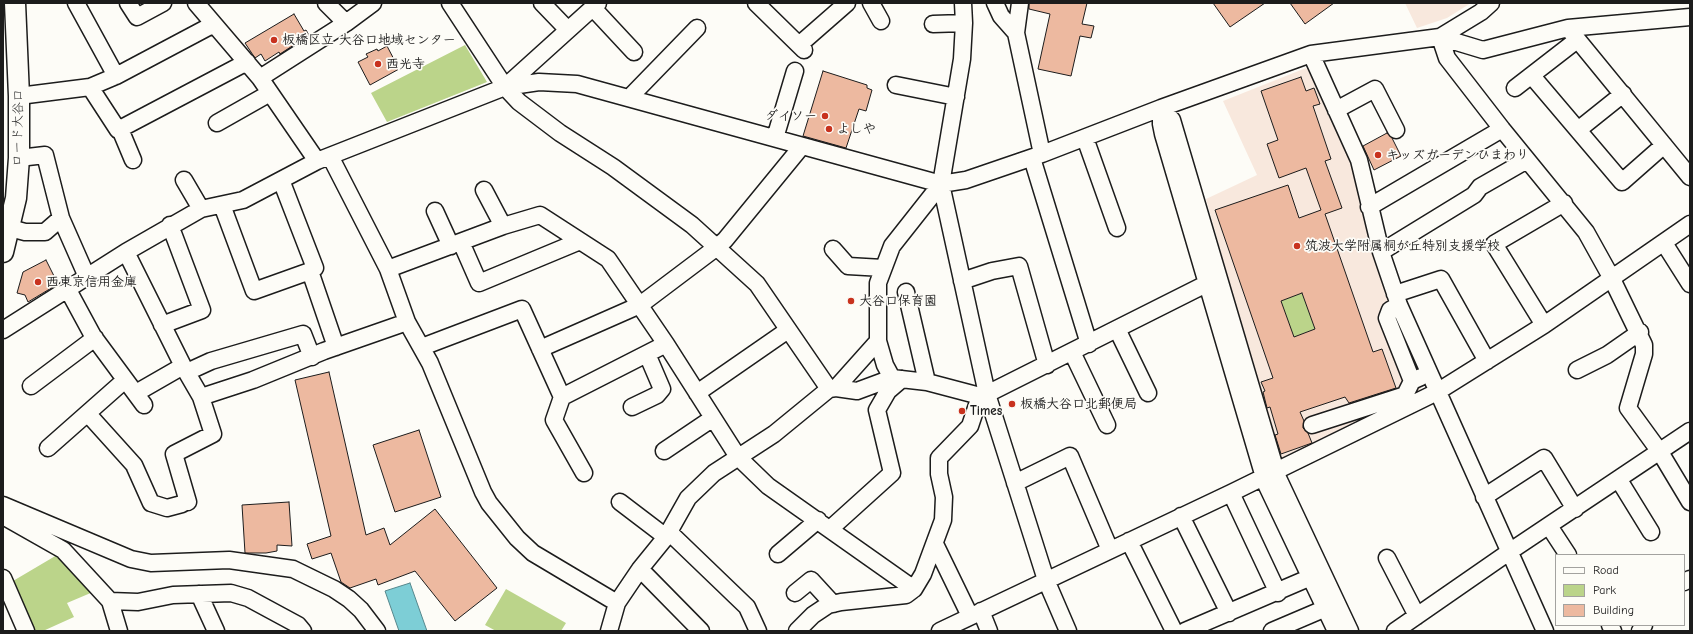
<!DOCTYPE html>
<html>
<head>
<meta charset="utf-8">
<style>
	body { margin:0 }
	#map { position:relative; width:1693px; height:634px; overflow:hidden; background:#fdfcf7; font-family:"Comic Neue",sans-serif }
	canvas { display:block }
	.frame { position:absolute; inset:0; border:4px solid #1c1c1c; pointer-events:none }
	.legend { position:absolute; left:1555px; top:554px; width:130px; height:72px; box-sizing:border-box; background:#fdfcf7; border:1px solid #a3a29f; margin:0; padding:5px 7px; list-style:none; font-size:12px; color:#1c1c1c }
	.legend li { display:flex; align-items:center; gap:8px; height:20px }
	.legend b { width:20px; border:1px solid #a3a29f }
</style>
</head>
<body>
<div id="map">
<canvas width="1693" height="634"></canvas>
<div class="frame"></div>
<ul class="legend">
<li><b style="height:5px;background:#fdfcf7"></b>Road</li>
<li><b style="height:11px;background:#bbd48a"></b>Park</li>
<li><b style="height:11px;background:#edb9a0"></b>Building</li>
</ul>
</div>
<script>
const g = document.querySelector('canvas').getContext('2d');
g.lineJoin = 'round';
function fillPath(path, color) {
  g.fillStyle = color;
  g.fill(path, 'evenodd');
}
function shape(rows) {
  const path = new Path2D();
  for (const r of rows) {
    path.moveTo(r[0], r[1]);
    for (let i = 2; i < r.length; i += 2) path.lineTo(r[i], r[i + 1]);
  }
  return path;
}
function trace(path, color, width, dash) {
  g.strokeStyle = color;
  g.lineWidth = width;
  g.lineCap = dash ? 'butt' : 'round';
  g.setLineDash(dash || []);
  g.stroke(path);
}
function label(font, color, halo, rows, align = 'center') {
  g.font = font + ' "Comic Neue","Klee One",sans-serif';
  g.lineWidth = 3.5;
  g.setLineDash([]);
  g.textBaseline = 'middle';
  g.strokeStyle = halo;
  g.fillStyle = color;
  for (const [text, x, y, turn = 0] of rows) {
    g.save();
    g.translate(x, y);
    g.rotate((+turn || 0) * Math.PI / 180);
    g.textAlign = isNaN(turn) ? turn : align;
    if (halo) g.strokeText(text, 0, 0);
    g.fillText(text, 0, 0);
    g.restore();
  }
}
fillPath(shape([
	[1405,3,1471,3,1447,18,1417,28],
	[1306,68,1311,71,1356,164,1385,294,1424,380,1418,395,1281,461,1277,453,1206,199,1257,175,1223,101]
]), '#f8e8dd');
fillPath(shape([
	[465,45,487,82,387,122,371,93],
	[1302,293,1315,329,1294,337,1281,301],
	[57,555,71,572,93,592,67,603,74,617,43,631,35,631,13,581],
	[506,589,566,623,561,631,496,631,485,625]
]), '#bbd48a');
const water = shape([
	[410,583,427,631,399,631,385,591,410,583]
]);
fillPath(water, '#7dced6');
trace(water, '#56878c', 1);
const building = shape([
	[1029,3,1087,3,1082,24,1094,26,1091,38,1080,36,1071,76,1038,69,1050,14,1029,9,1029,3],
	[1213,3,1265,3,1230,27,1213,3],
	[1290,3,1334,3,1305,24,1290,3],
	[294,14,304,31,306,30,309,35,280,54,279,52,265,61,261,54,255,58,245,43,294,14],
	[387,46,399,69,370,85,358,62,368,57,366,54,377,49,378,51,387,46],
	[823,71,867,85,867,88,872,90,866,111,859,109,846,148,803,136,823,71],
	[1301,77,1306,91,1314,88,1320,104,1313,106,1331,159,1325,161,1342,208,1325,214,1373,352,1382,349,1396,388,1349,403,1345,397,1300,412,1304,421,1303,428,1308,433,1312,443,1281,454,1275,435,1278,434,1270,407,1267,408,1263,392,1265,391,1261,382,1273,378,1215,210,1288,185,1299,218,1321,210,1306,168,1279,178,1267,144,1278,140,1261,91,1301,77],
	[1302,293,1315,329,1294,337,1281,301,1302,293],
	[1387,133,1392,138,1401,156,1374,170,1363,146,1387,133],
	[46,260,58,284,28,302,25,295,17,293,23,272,46,260],
	[329,372,366,535,384,528,390,545,435,509,497,588,455,621,415,571,378,585,376,579,350,588,341,582,331,553,312,559,307,544,331,536,295,380,329,372],
	[419,430,441,497,395,512,373,445,419,430],
	[289,502,292,546,277,545,277,551,266,553,245,553,242,505,289,502]
]);
fillPath(building, '#edb9a0');
trace(building, '#1c1c1c', 1);
const minor = shape([
	[76,3,116,76],
	[128,3,137,17,163,3],
	[196,3,260,78,317,161],
	[326,3,346,23],
	[450,3,505,87,519,102,560,133,613,167,692,225,757,284,829,389],
	[542,3,568,30],
	[756,3,804,50],
	[871,3,881,21],
	[963,3,964,23,962,59,941,184,987,394,1046,580,1068,631],
	[995,3,1001,16,1016,33],
	[1020,3,1016,33,1042,154],
	[593,8,634,52],
	[933,24,964,23],
	[1568,28,1690,177],
	[1440,37,1447,58,1502,129,1586,232,1611,277,1644,345,1644,354,1628,408,1660,452,1690,502],
	[1440,37,1483,50,1568,28,1690,17],
	[799,45,847,3],
	[1311,54,1359,160,1381,252,1399,305,1545,631],
	[1532,76,1622,182,1664,145],
	[260,78,346,23,373,3],
	[896,85,956,97],
	[90,87,118,130,247,62],
	[505,87,598,3],
	[1515,88,1577,40],
	[19,96,90,87,116,76,214,24],
	[629,98,697,28],
	[1161,108,1172,120,1278,478,1350,631],
	[1161,108,1161,124,1163,134,1266,484,1336,631],
	[1336,110,1375,89,1396,130],
	[217,123,270,93],
	[120,129,133,160],
	[1578,130,1623,94],
	[775,138,795,71],
	[1085,138,1117,228],
	[330,156,388,269,407,322,430,363,483,492,489,503,517,538,533,553,617,603],
	[19,158,45,155,61,218,87,277],
	[1032,158,1089,344],
	[184,180,201,209],
	[281,180,315,268,310,271],
	[484,190,503,226],
	[222,205,254,291,310,271,336,347],
	[1369,207,1502,129],
	[435,211,451,246],
	[10,228,25,232,45,232,61,218],
	[461,242,479,283,580,241],
	[1664,243,1690,284],
	[833,249,848,266,883,268],
	[126,252,183,366,201,397,213,434,174,454,188,502],
	[1381,252,1474,195,1480,187,1527,160],
	[388,269,503,226,540,215,608,259,666,344,738,457,768,486,914,589],
	[962,281,992,271,1019,266,1047,365],
	[67,288,93,336,144,405],
	[906,292,927,382],
	[1395,294,1441,279,1487,361],
	[1399,305,1390,310,1387,318,1412,381,1421,377],
	[162,325,202,310,170,225],
	[1544,325,1494,244,1564,203],
	[1117,329,1148,393],
	[3,330,126,252,201,209,243,200,317,161,505,87,539,82,577,84,941,184,966,180,1042,154,1161,108,1311,54,1440,37,1481,12,1491,3],
	[878,341,885,365,892,378],
	[422,347,522,309,562,397,666,344],
	[540,349,640,305,717,247,725,240,802,146],
	[1072,352,1107,425],
	[1577,370,1607,355,1640,332],
	[187,372,211,361,303,334,312,357],
	[31,386,95,338],
	[836,388,857,391,892,378,927,382,980,396,987,394,1216,279],
	[136,393,183,366],
	[697,393,788,330],
	[201,397,253,380,324,351,407,322],
	[562,397,554,420,584,473],
	[632,407,657,395,662,389,647,354],
	[88,414,134,465,151,503,167,508,182,504],
	[1312,425,1405,395,1412,381],
	[48,448,125,380],
	[664,451,713,418],
	[1619,480,1651,532],
	[1015,483,1070,456,1110,550],
	[1231,493,1278,593],
	[1484,497,1544,458,1575,509],
	[620,502,666,537],
	[3,505,131,559,151,563,229,560,293,569,334,589,349,599,361,610,377,631],
	[3,516,63,550,110,601,138,602,173,595,231,593,248,598,298,625,303,631],
	[1181,516,1229,613],
	[1549,526,1568,555],
	[830,529,892,473,877,410,888,391,902,379],
	[669,532,747,607,758,631],
	[1129,541,1174,631],
	[935,544,970,616],
	[778,554,818,520],
	[1387,558,1417,616],
	[640,569,701,631],
	[3,578,26,631],
	[1684,582,1690,579],
	[795,593,811,580,833,604],
	[199,594,216,631],
	[110,601,119,631],
	[981,611,989,631],
	[1610,625,1613,631],
	[609,631,617,603,640,569,666,537,688,498,714,473,774,434,829,389,836,388,878,341,878,283,892,246,941,184],
	[797,631,813,615,828,605,841,602,906,595,914,589,923,574,943,520,944,497,939,474,939,458,970,426,980,396],
	[940,631,1231,493,1437,392,1544,325,1690,224],
	[1185,631,1311,577],
	[1272,631,1326,608],
	[1395,631,1509,552,1690,431],
	[1640,631,1644,625]
]);
const major = shape([
	[3,252,16,198,19,158,19,96,15,3]
]);
trace(minor, '#1c1c1c', 19);
trace(major, '#1c1c1c', 23);
trace(minor, '#fdfcf7', 16);
trace(major, '#fdfcf7', 20);
for (const [x, y, r, color] of [
	[274,40,4,"#c8321e"],
	[378,64,4,"#c8321e"],
	[825,116,4,"#c8321e"],
	[829,129,4,"#c8321e"],
	[1378,155,4,"#c8321e"],
	[1297,246,4,"#c8321e"],
	[38,282,4,"#c8321e"],
	[851,301,4,"#c8321e"],
	[1012,404,4,"#c8321e"],
	[962,411,4,"#c8321e"]
]) {
  const dot = new Path2D();
  dot.arc(x, y, r, 0, 2 * Math.PI);
  g.fillStyle = color;
  g.fill(dot);
  trace(dot, '#fdfcf7', 1.5);
}
label('bold 13px', '#1c1c1c', '#fdfcf7', [
	["板橋区立 大谷口地域センター",282,40],
	["西光寺",386,64],
	["ダイソー",817,116,"right"],
	["よしや",837,129],
	["キッズガーデンひまわり",1386,155],
	["筑波大学附属桐が丘特別支援学校",1305,246],
	["西東京信用金庫",46,282],
	["大谷口保育園",859,301],
	["板橋大谷口北郵便局",1020,404],
	["Times",970,411]
], 'left');
label('13px', '#1c1c1c', '#fdfcf7', [
	["ロード大谷口",18,128,-89]
]);
</script>
</body>
</html>
